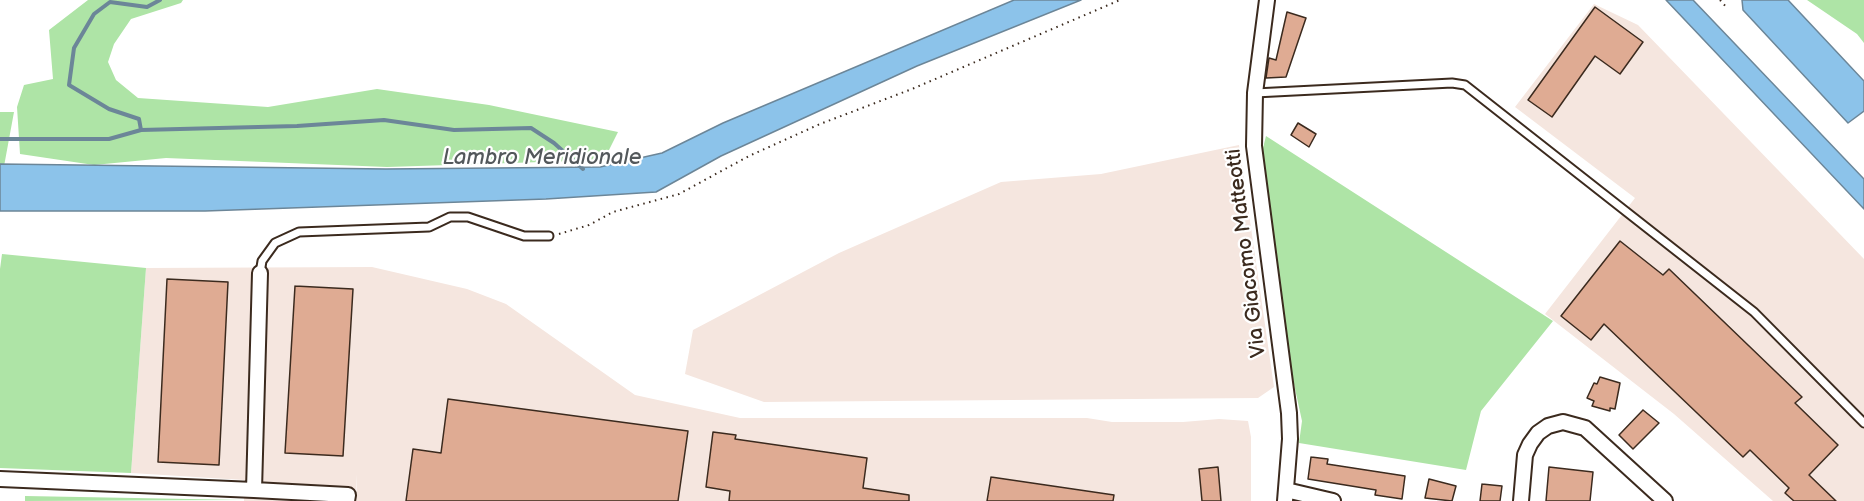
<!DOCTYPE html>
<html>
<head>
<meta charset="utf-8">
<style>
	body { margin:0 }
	canvas { display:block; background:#fff }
</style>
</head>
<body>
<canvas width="1864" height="501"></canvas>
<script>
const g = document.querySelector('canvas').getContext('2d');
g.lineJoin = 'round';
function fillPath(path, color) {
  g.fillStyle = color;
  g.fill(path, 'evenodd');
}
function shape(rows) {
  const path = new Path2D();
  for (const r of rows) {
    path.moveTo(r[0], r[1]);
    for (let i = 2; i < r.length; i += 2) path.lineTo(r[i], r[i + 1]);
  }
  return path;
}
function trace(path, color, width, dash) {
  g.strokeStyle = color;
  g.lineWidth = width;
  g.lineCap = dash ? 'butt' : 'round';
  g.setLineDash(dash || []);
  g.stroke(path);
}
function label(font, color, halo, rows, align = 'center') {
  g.font = font + ' "Balsamiq Sans",sans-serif';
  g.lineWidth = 4.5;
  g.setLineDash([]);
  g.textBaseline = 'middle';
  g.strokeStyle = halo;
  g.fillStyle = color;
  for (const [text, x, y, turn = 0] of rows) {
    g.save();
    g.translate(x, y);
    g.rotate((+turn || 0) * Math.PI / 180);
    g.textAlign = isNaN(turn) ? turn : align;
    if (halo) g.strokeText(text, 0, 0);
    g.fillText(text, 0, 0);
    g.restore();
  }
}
fillPath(shape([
	[1594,4,1638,25,1864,259,1864,501,1773,501,1674,414,1545,314,1635,198,1515,107],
	[1239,145,1274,387,1258,398,764,402,685,374,693,330,839,253,1001,182,1101,174],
	[372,267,467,289,506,304,635,395,740,418,1087,418,1112,422,1183,422,1219,419,1248,421,1251,437,1251,501,356,501,357,474,355,501,244,501,244,480,131,473,146,268]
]), '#f5e6df');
fillPath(shape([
	[88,0,183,0,181,3,131,19,114,44,108,62,116,80,138,98,268,107,377,89,489,105,618,132,604,160,387,167,166,158,94,165,20,154,17,107,24,85,53,79,49,30],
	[1807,0,1864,0,1864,43,1857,34],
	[0,112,14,112,0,188],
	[1266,136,1553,321,1481,411,1466,470,1299,443,1302,421,1279,315,1270,208,1261,156],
	[2,254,146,268,131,473,0,468,0,269],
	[25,496,244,500,25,501]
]), '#aee4a6');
const water = shape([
	[1014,0,1081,0,917,66,721,156,656,192,546,199,205,211,0,211,0,164,386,169,600,167,662,153,723,123,1014,0],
	[1666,0,1693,0,1864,179,1864,209,1666,0],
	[1742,0,1788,0,1864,81,1864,111,1848,123,1743,10,1742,0]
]);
fillPath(water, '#8cc3ea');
trace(water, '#6c8698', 1.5);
trace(shape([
	[141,130,139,119,109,109,69,85,74,48,94,14,110,2,147,7,160,0],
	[0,139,109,139,141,130,297,126,384,120,454,130,531,128,554,143,583,169]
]), '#6c8698', 4);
const building = shape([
	[1595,7,1643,42,1620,74,1595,56,1552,117,1528,100,1595,7],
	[1287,12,1306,18,1286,77,1266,78,1269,58,1276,60,1287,12],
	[1298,123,1316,134,1309,147,1291,135,1298,123],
	[1620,241,1663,275,1669,269,1802,397,1795,403,1838,445,1809,475,1836,501,1794,501,1785,493,1789,488,1750,450,1743,457,1604,324,1591,340,1561,316,1620,241],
	[167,279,228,282,219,465,158,462,167,279],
	[295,286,353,289,343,456,285,453,295,286],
	[1600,377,1620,383,1615,409,1610,408,1610,411,1592,406,1594,401,1587,398,1594,383,1597,384,1600,377],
	[448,399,688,431,678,501,406,501,413,449,441,453,448,399],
	[1643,410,1659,423,1633,449,1619,435,1643,410],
	[713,432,736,435,735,439,867,458,863,488,909,495,909,501,729,501,730,491,706,487,713,432],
	[1311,457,1328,459,1327,464,1405,476,1402,499,1375,495,1376,490,1308,479,1311,457],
	[1218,467,1221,501,1202,501,1199,469,1218,467],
	[1549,467,1593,472,1590,501,1546,501,1549,467],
	[991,477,1114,495,1113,501,987,501,991,477],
	[1429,479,1456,486,1452,501,1425,498,1429,479],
	[1482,484,1502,486,1500,501,1480,501,1482,484]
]);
fillPath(building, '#dfab93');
trace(building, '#3b2a1e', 1.5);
const lane = shape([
	[1255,93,1452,83,1465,85,1754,312,1864,423],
	[260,273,262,261,275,243,299,232,429,227,450,217,468,217,524,236,549,236]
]);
const street = shape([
	[1267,0,1255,93,1254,146,1289,413,1290,439,1285,501],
	[260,273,254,490,348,495,347,501],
	[0,479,254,490],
	[1286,490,1333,501],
	[1521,501,1525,455,1530,444,1538,433,1548,426,1563,422,1585,428,1665,501]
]);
trace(lane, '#3b2a1e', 11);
trace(street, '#3b2a1e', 18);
trace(shape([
	[1720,0,1728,9],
	[559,234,589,225,613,212,679,194,749,156,820,124,912,89,1120,0]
]), '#3b2a1e', 2, [1.5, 4.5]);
trace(lane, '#fff', 7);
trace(street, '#fff', 14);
label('21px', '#3b2a1e', '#fff', [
	["Via Giacomo Matteotti",1247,253,-97]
]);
label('italic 22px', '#53585b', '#fff', [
	["Lambro Meridionale",542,158]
]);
</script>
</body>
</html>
